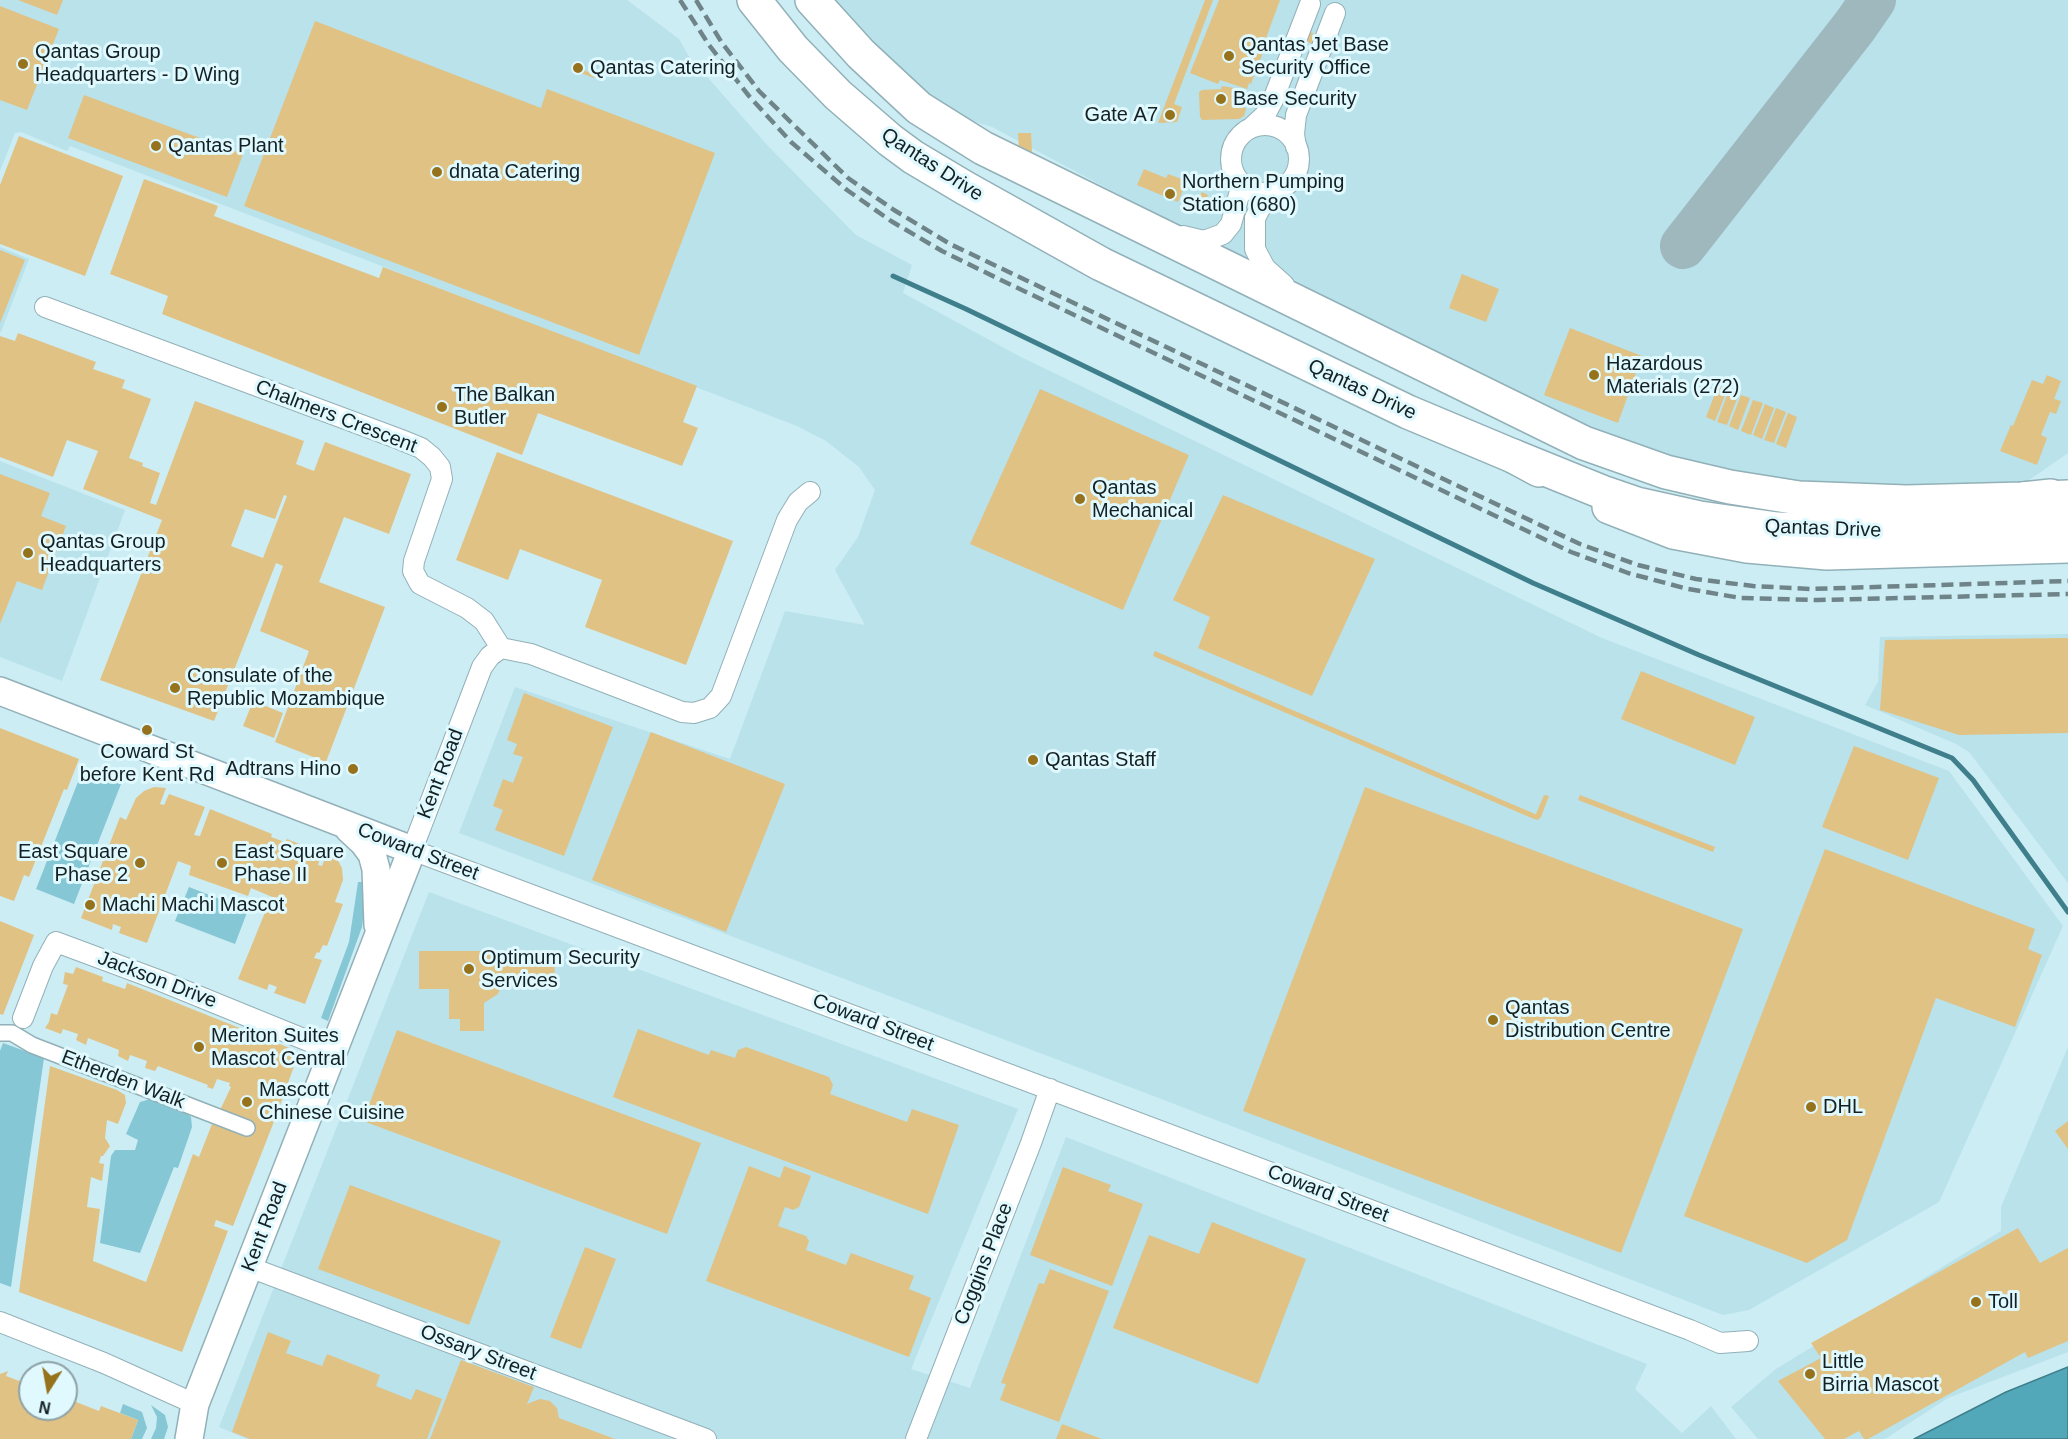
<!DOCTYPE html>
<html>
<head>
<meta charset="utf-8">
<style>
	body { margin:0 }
	#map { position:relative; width:2068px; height:1439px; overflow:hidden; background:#cdedf4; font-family:Helvetica,sans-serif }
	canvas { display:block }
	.north { position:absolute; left:18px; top:1361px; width:60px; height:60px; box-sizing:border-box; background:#dff9fe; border:2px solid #8ea2a6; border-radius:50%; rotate:191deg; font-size:16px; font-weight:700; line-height:24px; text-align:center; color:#142022 }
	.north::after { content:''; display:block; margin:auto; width:21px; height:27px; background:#95721b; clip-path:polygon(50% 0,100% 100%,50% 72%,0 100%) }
</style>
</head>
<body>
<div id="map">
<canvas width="2068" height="1439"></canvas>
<div class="north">N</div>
</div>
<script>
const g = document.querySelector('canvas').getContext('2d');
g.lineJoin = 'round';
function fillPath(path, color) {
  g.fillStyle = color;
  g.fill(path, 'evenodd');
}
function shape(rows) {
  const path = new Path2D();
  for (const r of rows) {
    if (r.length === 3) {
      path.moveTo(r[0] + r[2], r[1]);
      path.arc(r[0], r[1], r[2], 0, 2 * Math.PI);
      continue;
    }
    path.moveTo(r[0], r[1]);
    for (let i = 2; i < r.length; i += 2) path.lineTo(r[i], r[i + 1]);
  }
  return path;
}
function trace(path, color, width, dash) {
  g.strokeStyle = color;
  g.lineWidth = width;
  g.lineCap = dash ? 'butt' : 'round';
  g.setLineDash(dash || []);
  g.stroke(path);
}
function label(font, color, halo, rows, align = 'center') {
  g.font = font + ' Helvetica,sans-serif';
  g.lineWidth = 6;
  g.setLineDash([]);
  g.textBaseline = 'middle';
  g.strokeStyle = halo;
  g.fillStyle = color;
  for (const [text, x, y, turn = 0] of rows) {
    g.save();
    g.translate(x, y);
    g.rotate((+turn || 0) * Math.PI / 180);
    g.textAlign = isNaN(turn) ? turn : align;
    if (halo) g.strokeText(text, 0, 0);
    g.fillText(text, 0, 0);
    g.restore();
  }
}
fillPath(shape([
	[0,0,627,0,679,39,688,55,768,146,856,235,912,265,903,293,1019,356,1602,638,1949,771,2063,926,1939,1202,1749,1310,1723,1315,1156,1097,459,833,515,687,730,759,785,611,865,625,835,570,858,537,875,490,859,467,826,441,797,426,70,146,67,151,21,132,15,133,0,171],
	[826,0,2068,0,2068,453,2022,485,1798,487,1703,471,1594,434,1327,305,992,127,960,117,942,109],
	[0,247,29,259,1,332,0,332],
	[0,461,125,510,62,681,0,657],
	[2068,634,2068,883,1969,752,1956,744,1865,705,1878,682,1880,637],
	[429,892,1018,1109,911,1369,970,1388,1066,1137,1647,1364,1635,1389,1682,1433,1711,1406,1736,1439,247,1439,219,1427],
	[2068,1047,2068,1352,1948,1398,1885,1439,1758,1439,1731,1407,1776,1369,2001,1231,2001,1207]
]), '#b9e2eb');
fillPath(shape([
	[83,769,121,784,74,904,36,889],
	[358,882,368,882,362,927,328,1021,321,1018,349,942],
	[189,887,248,910,235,944,175,921],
	[3,1043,44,1058,11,1287,0,1283,0,1051],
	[154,1098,183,1109,191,1117,192,1127,178,1168,174,1167,140,1253,100,1243,111,1156,115,1150,135,1150,138,1140,126,1134,140,1102],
	[123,1404,142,1412,147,1428,142,1439,131,1439,138,1420,120,1413],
	[151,1405,165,1415,168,1427,164,1439,151,1439,156,1428,157,1417]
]), '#85c7d4');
const water = shape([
	[2068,1367,2068,1439,1914,1439,2006,1392,2068,1367]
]);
fillPath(water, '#52a7b8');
trace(water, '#3f7e8b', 1.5);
trace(shape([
	[893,276,966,309,1533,583,1699,655,1952,758,1973,780,2068,912]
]), '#3f7e8b', 5);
trace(shape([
	[1683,246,1855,26,1873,0]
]), '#9eb8be', 46);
fillPath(shape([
	[18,0,63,0,57,15],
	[1205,0,1213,0,1174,104,1182,107,1177,122,1158,123],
	[1219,0,1280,0,1266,38,1268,39,1251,84,1249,83,1247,89,1220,80,1218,84,1190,73],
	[0,6,59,29,27,110,0,100],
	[315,21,541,108,547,89,715,153,639,355,244,206],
	[1310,32,1317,35,1313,44,1307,42],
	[583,70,596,75,594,78,581,73],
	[1222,86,1241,89,1242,104,1246,109,1244,116,1239,119,1202,120,1200,117,1199,92,1202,90,1221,89],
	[84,95,243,154,227,197,68,138],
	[1018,133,1031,133,1032,152,1019,153],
	[19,136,123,176,85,276,0,244,0,185],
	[1144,169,1166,178,1168,174,1187,181,1178,202,1137,185],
	[144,179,218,206,214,216,379,278,383,267,697,386,683,422,698,428,682,466,538,413,522,455,162,314,168,296,110,274],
	[1202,192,1208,195,1203,207,1196,205],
	[0,250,25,260,0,323],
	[1462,274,1499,289,1486,322,1449,308],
	[1570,328,1642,356,1618,423,1544,395],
	[18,333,96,362,93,369,125,380,122,388,151,399,129,458,143,463,142,466,160,473,150,503,156,505,195,401,304,441,296,464,314,471,325,442,411,474,389,534,344,517,319,582,385,607,326,762,275,742,309,651,260,631,283,566,276,563,214,721,100,680,162,520,83,489,98,451,67,440,53,477,0,457,0,336,15,341],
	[284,495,287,496,263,558,231,546,245,509,275,519],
	[2047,375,2061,381,2054,399,2061,401,2056,414,2050,412,2041,435,2047,438,2037,465,2000,451,2011,425,2013,426,2032,380,2043,384],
	[1718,386,1727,390,1715,421,1706,417],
	[1040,389,1189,455,1123,610,970,544],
	[1729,390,1739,394,1727,425,1717,422],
	[1741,395,1750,398,1738,430,1729,426],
	[1753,400,1763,403,1751,435,1741,431],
	[1765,404,1774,408,1762,439,1753,435],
	[1776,408,1786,412,1774,443,1764,440],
	[1788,413,1797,417,1786,448,1776,444],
	[497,452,733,541,686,665,585,627,602,580,520,549,508,580,456,560],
	[0,474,50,493,41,516,66,526,42,590,17,581,0,624],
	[1223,495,1375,559,1312,696,1198,648,1210,617,1173,600],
	[2068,638,2068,733,1959,735,1880,710,1885,640],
	[1155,651,1535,814,1536,814,1544,795,1549,796,1541,817,1538,820,1534,819,1153,656],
	[1641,671,1755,717,1735,765,1621,719],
	[524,693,613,727,564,856,495,830,503,810,493,806,503,779,513,783,523,757,513,754,517,744,507,740],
	[253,701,283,713,274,738,243,726],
	[0,728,79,759,67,790,64,789,29,877,24,875,14,901,0,896],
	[651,732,785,784,726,932,592,880],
	[1854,746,1939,778,1908,860,1822,827],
	[154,787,166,788,160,804,164,805,169,794,205,807,194,835,200,836,210,809,272,834,271,837,285,842,287,839,322,853,318,865,322,866,328,850,336,857,342,868,343,880,335,902,343,904,327,946,323,945,319,953,317,952,314,958,322,960,305,1004,274,993,277,987,269,984,267,990,238,979,268,905,273,907,277,899,251,888,248,896,189,875,191,866,178,861,147,943,119,933,121,927,113,924,112,930,81,918,120,817,126,820,136,798,144,791],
	[1365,787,1743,929,1621,1253,1243,1111],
	[1580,795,1715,847,1713,852,1578,800],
	[1825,849,2035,929,2028,949,2042,955,2015,1027,1936,998,1847,1240,1807,1263,1684,1216],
	[0,921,34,935,3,1015,0,1014],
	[419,951,554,951,555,982,503,982,498,994,484,1003,484,1031,460,1031,460,1019,449,1019,449,989,419,989],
	[76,967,103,977,102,981,125,989,127,983,292,1049,296,1053,297,1058,275,1119,233,1226,216,1220,214,1226,228,1231,182,1352,19,1292,50,1066,117,1090,125,1095,126,1103,118,1124,107,1120,105,1138,110,1146,103,1156,101,1156,99,1163,104,1164,102,1181,91,1177,87,1207,100,1209,93,1261,146,1282,193,1154,199,1157,212,1124,217,1126,221,1108,231,1087,229,1086,230,1083,217,1079,213,1089,207,1087,208,1085,158,1066,155,1071,145,1068,147,1061,130,1055,128,1061,118,1056,119,1050,88,1038,86,1045,76,1040,78,1034,63,1029,61,1034,45,1028,49,1022,51,1013,57,1015,68,985,63,984,65,972,73,974],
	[638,1029,709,1055,711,1050,735,1058,738,1050,746,1047,829,1077,833,1085,830,1094,907,1122,912,1109,959,1125,928,1214,613,1097],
	[397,1030,701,1143,667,1234,363,1121],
	[2068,1121,2068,1149,2055,1131],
	[749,1166,780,1178,784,1166,811,1176,799,1207,793,1210,785,1207,778,1226,806,1236,809,1241,806,1250,846,1265,851,1253,914,1276,909,1289,931,1298,909,1357,706,1281],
	[1063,1167,1111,1185,1108,1191,1143,1204,1112,1286,1030,1255],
	[350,1185,501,1241,469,1325,318,1269],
	[1212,1222,1306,1259,1258,1384,1113,1328,1149,1235,1199,1254],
	[2018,1228,2040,1263,2068,1248,2068,1341,2028,1358,2025,1352,1868,1439,1864,1439,1859,1431,1844,1439,1825,1439,1778,1381,1821,1358,1811,1343],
	[585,1247,616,1259,581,1349,550,1337],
	[1050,1269,1109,1291,1059,1422,1000,1400,1006,1384,1001,1383,1039,1283,1044,1284],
	[268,1332,291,1341,286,1353,322,1366,327,1354,380,1375,376,1386,411,1400,416,1389,442,1399,427,1439,250,1439,232,1432],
	[461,1360,534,1387,527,1404,540,1399,550,1401,557,1408,559,1418,615,1439,430,1439],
	[8,1371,6,1376,30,1385,30,1409,66,1409,66,1398,99,1411,101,1406,138,1420,131,1439,0,1439,0,1374],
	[1062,1424,1102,1439,1056,1439]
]), '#e0c285');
const pedestrian = shape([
	[0,1033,12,1033,32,1045,247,1128]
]);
const minor = shape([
	[1265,159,34],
	[1251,128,1265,115,1273,100,1310,4],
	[1296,147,1294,134,1296,115,1335,13],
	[1269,192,1255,218,1255,249,1265,268,1284,285],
	[1183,236,1204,241,1223,234,1231,224,1242,184],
	[45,307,399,439,421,448,432,457,440,467,442,479,414,561,413,571,420,584,467,608,484,621,501,648],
	[810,492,798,502,787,520,721,696,710,708,694,713,682,712,531,654,501,648,490,656,482,667,412,850,1690,1330,1720,1343,1748,1341],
	[23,1018,43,966,56,942,161,981,333,1051],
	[249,1267,706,1439],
	[0,1322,104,1363,195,1404],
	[916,1439,1031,1143,1050,1089]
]);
const secondary = shape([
	[0,691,412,850,195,1404,189,1439],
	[349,829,363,842,372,854,376,869,378,925]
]);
const trunk = shape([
	[754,0,793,49,838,95,890,140,913,157,965,188,1101,264,1408,412,1513,456,1539,470],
	[812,0,861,54,919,108,983,148,1584,443,1666,472,1730,487,1799,498,1906,502,2023,499,2051,496],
	[1609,507,1673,532,1747,546,1827,553,2068,546]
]);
const motorway = shape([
	[1513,456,1602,492,1637,504,1700,518,1777,529,1840,532,2068,527],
	[2023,499,2068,497]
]);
trace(pedestrian, '#92b0b7', 18);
trace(minor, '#92b0b7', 22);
trace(secondary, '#92b0b7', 30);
trace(trunk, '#92b0b7', 36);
trace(motorway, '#92b0b7', 36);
trace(pedestrian, '#fff', 15);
trace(minor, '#fff', 20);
trace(secondary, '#fff', 27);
trace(trunk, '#fff', 33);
trace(motorway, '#fff', 33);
trace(shape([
	[680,0,709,45,749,96,791,142,847,190,891,221,942,251,1003,281,1571,552,1628,573,1688,589,1741,598,1818,600,2068,594],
	[696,0,722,43,759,91,848,178,894,210,950,244,1580,544,1638,565,1696,579,1753,586,1811,589,2068,581]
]), '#6e8488', 4.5, [12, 6]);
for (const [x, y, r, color] of [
	[1229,56,6,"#95721b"],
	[23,64,6,"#95721b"],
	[578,68,6,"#95721b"],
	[1221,99,6,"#95721b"],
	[1170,115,6,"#95721b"],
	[156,146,6,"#95721b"],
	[437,172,6,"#95721b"],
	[1170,194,6,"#95721b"],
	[1594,375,6,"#95721b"],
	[442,407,6,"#95721b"],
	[1080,499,6,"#95721b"],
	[28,553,6,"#95721b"],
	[175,688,6,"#95721b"],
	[147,730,6,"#95721b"],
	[1033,760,6,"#95721b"],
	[353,769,6,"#95721b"],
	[140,863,6,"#95721b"],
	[222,863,6,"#95721b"],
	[90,905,6,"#95721b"],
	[469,969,6,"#95721b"],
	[1493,1020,6,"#95721b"],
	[199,1047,6,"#95721b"],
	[247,1102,6,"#95721b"],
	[1811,1107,6,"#95721b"],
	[1976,1302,6,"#95721b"],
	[1810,1374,6,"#95721b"]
]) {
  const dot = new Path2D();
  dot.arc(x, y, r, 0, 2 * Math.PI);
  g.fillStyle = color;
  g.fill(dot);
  trace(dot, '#dff9fe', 2);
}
label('20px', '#142022', '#dff9fe', [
	["Qantas Jet Base",1241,45],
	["Security Office",1241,68],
	["Qantas Group",35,52],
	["Headquarters - D Wing",35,75],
	["Qantas Catering",590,68],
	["Base Security",1233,99],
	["Gate A7",1158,115,"right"],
	["Qantas Plant",168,146],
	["dnata Catering",449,172],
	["Northern Pumping",1182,182],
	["Station (680)",1182,205],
	["Hazardous",1606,364],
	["Materials (272)",1606,387],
	["The Balkan",454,395],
	["Butler",454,418],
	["Qantas",1092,488],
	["Mechanical",1092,511],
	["Qantas Group",40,542],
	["Headquarters",40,565],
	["Consulate of the",187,676],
	["Republic Mozambique",187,699],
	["Coward St",147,752,"center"],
	["before Kent Rd",147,775,"center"],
	["Qantas Staff",1045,760],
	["Adtrans Hino",341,769,"right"],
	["East Square",128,852,"right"],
	["Phase 2",128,875,"right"],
	["East Square",234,852],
	["Phase II",234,875],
	["Machi Machi Mascot",102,905],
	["Optimum Security",481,958],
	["Services",481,981],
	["Qantas",1505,1008],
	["Distribution Centre",1505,1031],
	["Meriton Suites",211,1036],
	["Mascot Central",211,1059],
	["Mascott",259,1090],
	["Chinese Cuisine",259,1113],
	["DHL",1823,1107],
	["Toll",1988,1302],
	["Little",1822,1362],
	["Birria Mascot",1822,1385]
], 'left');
label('20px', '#142022', '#dff9fe', [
	["Qantas Drive",932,165,33],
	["Qantas Drive",1362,390,25],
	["Chalmers Crescent",336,417,21],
	["Qantas Drive",1823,529,2],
	["Kent Road",441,774,-69],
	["Coward Street",418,852,21],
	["Jackson Drive",157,980,21],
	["Coward Street",873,1023,21],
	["Etherden Walk",123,1080,21],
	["Coward Street",1328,1194,21],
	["Kent Road",265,1227,-69],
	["Coggins Place",984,1264,-69],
	["Ossary Street",478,1353,21]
]);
</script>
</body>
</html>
